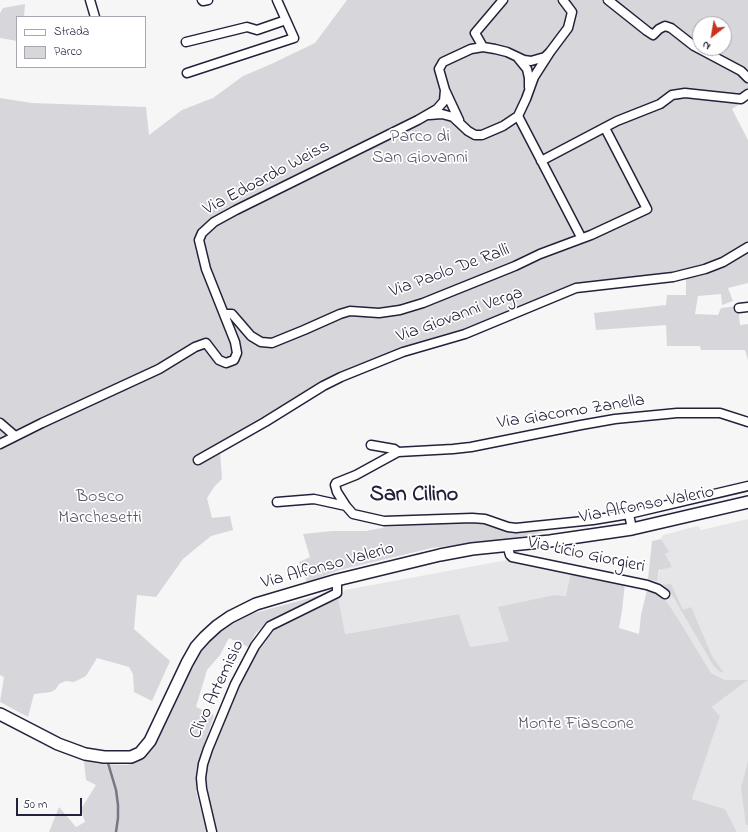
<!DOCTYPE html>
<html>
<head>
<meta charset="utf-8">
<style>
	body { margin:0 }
	#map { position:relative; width:748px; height:832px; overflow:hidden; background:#f6f6f7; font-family:"Indie Flower",sans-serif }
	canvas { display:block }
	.legend { position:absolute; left:16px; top:16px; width:130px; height:52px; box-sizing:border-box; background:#fff; border:1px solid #a7a7b1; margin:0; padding:5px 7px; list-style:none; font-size:12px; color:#22223b }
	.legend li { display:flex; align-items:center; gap:8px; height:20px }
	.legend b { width:20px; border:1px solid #a7a7b1 }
	.north { position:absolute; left:692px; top:16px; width:40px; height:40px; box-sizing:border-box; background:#fff; border:1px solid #a7a7b1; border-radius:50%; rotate:211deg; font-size:11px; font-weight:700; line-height:16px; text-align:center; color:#22223b }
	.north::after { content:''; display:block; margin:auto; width:14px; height:18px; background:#c8321e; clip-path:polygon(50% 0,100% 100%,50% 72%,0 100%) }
	.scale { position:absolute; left:16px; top:798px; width:66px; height:18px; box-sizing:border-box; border:2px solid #22223b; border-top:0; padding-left:5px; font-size:12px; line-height:14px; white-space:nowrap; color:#22223b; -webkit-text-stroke:3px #fff; paint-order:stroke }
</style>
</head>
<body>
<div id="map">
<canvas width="748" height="832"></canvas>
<ul class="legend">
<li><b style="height:5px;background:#fff"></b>Strada</li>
<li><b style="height:11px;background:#d7d7db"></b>Parco</li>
</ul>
<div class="north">N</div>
<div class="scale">50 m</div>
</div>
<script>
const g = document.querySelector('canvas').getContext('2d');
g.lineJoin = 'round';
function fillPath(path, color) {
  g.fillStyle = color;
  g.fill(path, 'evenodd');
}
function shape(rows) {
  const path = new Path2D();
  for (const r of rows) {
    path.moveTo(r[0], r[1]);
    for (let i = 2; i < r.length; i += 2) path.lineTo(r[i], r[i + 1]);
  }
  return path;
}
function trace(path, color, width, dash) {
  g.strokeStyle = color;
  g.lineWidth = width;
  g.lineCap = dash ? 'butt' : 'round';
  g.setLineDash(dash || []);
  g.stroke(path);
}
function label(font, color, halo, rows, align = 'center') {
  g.font = font + ' "Indie Flower",sans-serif';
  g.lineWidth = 3.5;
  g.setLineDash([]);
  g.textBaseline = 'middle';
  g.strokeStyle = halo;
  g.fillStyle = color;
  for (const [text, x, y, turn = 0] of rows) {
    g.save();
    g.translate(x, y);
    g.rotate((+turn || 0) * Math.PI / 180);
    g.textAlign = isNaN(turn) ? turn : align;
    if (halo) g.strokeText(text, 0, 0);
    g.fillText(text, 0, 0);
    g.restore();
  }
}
fillPath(shape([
	[748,519,748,832,737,832,725,809,692,799,720,716,712,707,747,681,725,680,711,673,682,625,662,596,634,584,571,572,567,596,555,595,509,641,470,647,459,614,344,634,338,597,345,590,507,560,516,554,647,583,648,579,657,580,665,554,668,552,661,539,663,535,698,526,701,530]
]), '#e6e6e9');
fillPath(shape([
	[347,0,748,0,748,101,745,101,732,109,748,140,748,244,722,259,685,269,650,276,578,285,508,314,305,393,194,459,198,464,220,451,222,479,214,487,207,498,212,518,230,516,233,530,211,536,183,559,156,597,137,595,134,629,170,661,152,701,134,692,133,674,129,667,97,658,86,676,74,682,66,681,59,684,56,689,51,692,34,694,28,717,0,702,4,677,0,675,0,98,32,103,146,107,149,135,182,110,213,98,243,76,269,65,315,43],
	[700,24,724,24,724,48,700,48],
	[25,4,24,17,17,17,17,41,0,38,0,13,3,8],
	[748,253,748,283,728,288,733,301,722,305,721,294,698,296,695,314,718,315,721,308,738,306,740,325,748,324,748,360,745,350,701,350,700,346,667,346,666,325,596,330,594,313,666,305,667,295,686,295,686,277,709,272,731,263],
	[473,522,491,525,515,532,545,532,514,538,432,548,340,570,307,582,299,562,310,557,303,534,332,531,366,531,387,527],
	[661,539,669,552,665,554,672,567,659,570,657,581,648,579,652,541],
	[571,572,625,583,622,611,619,628,639,634,641,615,647,590,663,596,682,625,711,673,725,680,748,680,712,707,720,716,692,799,725,809,737,832,216,832,205,788,205,775,210,752,242,676,257,649,269,632,285,622,338,597,345,634,459,614,470,647,509,641,498,607,555,595,566,596],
	[671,584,683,610,691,607,712,656,724,673,719,671,713,665,671,593,659,585],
	[328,593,268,621,256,633,248,647,229,638,220,655,207,670,196,707,214,715,196,771,196,791,207,832,49,832,59,807,76,827,85,822,81,809,96,785,86,780,84,761,100,764,127,765,143,759,155,745,196,657,211,639,225,628,251,614],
	[748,761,748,825,746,825,741,788]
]), '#d7d7db');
trace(shape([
	[108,763,116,790,118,805,118,818,116,832]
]), '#767685', 2.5);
const minor = shape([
	[90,0,95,17],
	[202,0,203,1,208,0],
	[608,0,647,31,653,35,659,29,665,26,671,28,694,46,741,71,748,78],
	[186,42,247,27,257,30,286,20],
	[483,47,475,33,503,0],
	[518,58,527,69,529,78,529,87],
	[187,73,294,38,277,0],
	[445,90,459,120],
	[429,115,442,114,453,117,468,131,475,135,482,135,503,126,518,116,526,99,534,77,550,52,568,28,572,12,563,0],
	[518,116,581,237],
	[541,161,617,121,660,104,672,95,685,93,741,99,748,94],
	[739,308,748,307],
	[224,314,232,314,251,336,261,342,272,343,304,330,340,314,350,311,379,313,400,310,423,303,515,266,540,254,591,235,647,209,605,128],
	[0,423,15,436],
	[0,444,42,423,159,369,195,347,206,343,219,360,226,363,234,360,237,353,235,342,206,269,199,240,202,233,214,222,236,210,418,120,437,109,444,101,445,90,439,69,443,62,471,49,483,47,495,49,507,52,524,60,531,61,545,57,550,52],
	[371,445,394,449,398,452],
	[198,460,265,422,323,386,341,377,403,352,465,334,576,288,673,277,705,269,723,262,748,247],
	[277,502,314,499,346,506,353,514,384,521,472,518,485,519,508,527,516,528,593,520,629,514,748,486],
	[346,506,337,492,335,485,336,483,356,475,398,452,453,449,471,447,581,425,615,419,677,413,720,413,748,422],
	[629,514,632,529],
	[507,545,510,555,512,557,647,585,658,589,665,594],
	[212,832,202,789,201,778,203,764,208,749,235,684,255,646,270,626,337,593,337,580]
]);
const major = shape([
	[0,714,58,744,85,754,104,757,131,757,140,753,150,741,187,663,196,647,205,637,217,626,230,617,256,604,337,580,440,555,472,549,550,541,632,529,748,502]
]);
trace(minor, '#22223b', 11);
trace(major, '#22223b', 14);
trace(minor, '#fff', 8);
trace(major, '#fff', 11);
label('18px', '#58586b', '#fff', [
	["Parco di",420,138],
	["San Giovanni",420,159],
	["Bosco",100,498],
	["Marchesetti",100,519],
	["Monte Fiascone",576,725]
]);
label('18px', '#22223b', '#fff', [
	["Via Edoardo Weiss",267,179,-28],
	["Via Paolo De Ralli",450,272,-20],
	["Via Giovanni Verga",460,316,-20],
	["Via Giacomo Zanella",571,413,-9],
	["Via Alfonso Valerio",647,506,-11],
	["Via Licio Giorgieri",586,556,12],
	["Via Alfonso Valerio",328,567,-15],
	["Clivo Artemisio",218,690,-65]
]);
label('bold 22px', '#22223b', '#fff', [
	["San Cilino",414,496]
]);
</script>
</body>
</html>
